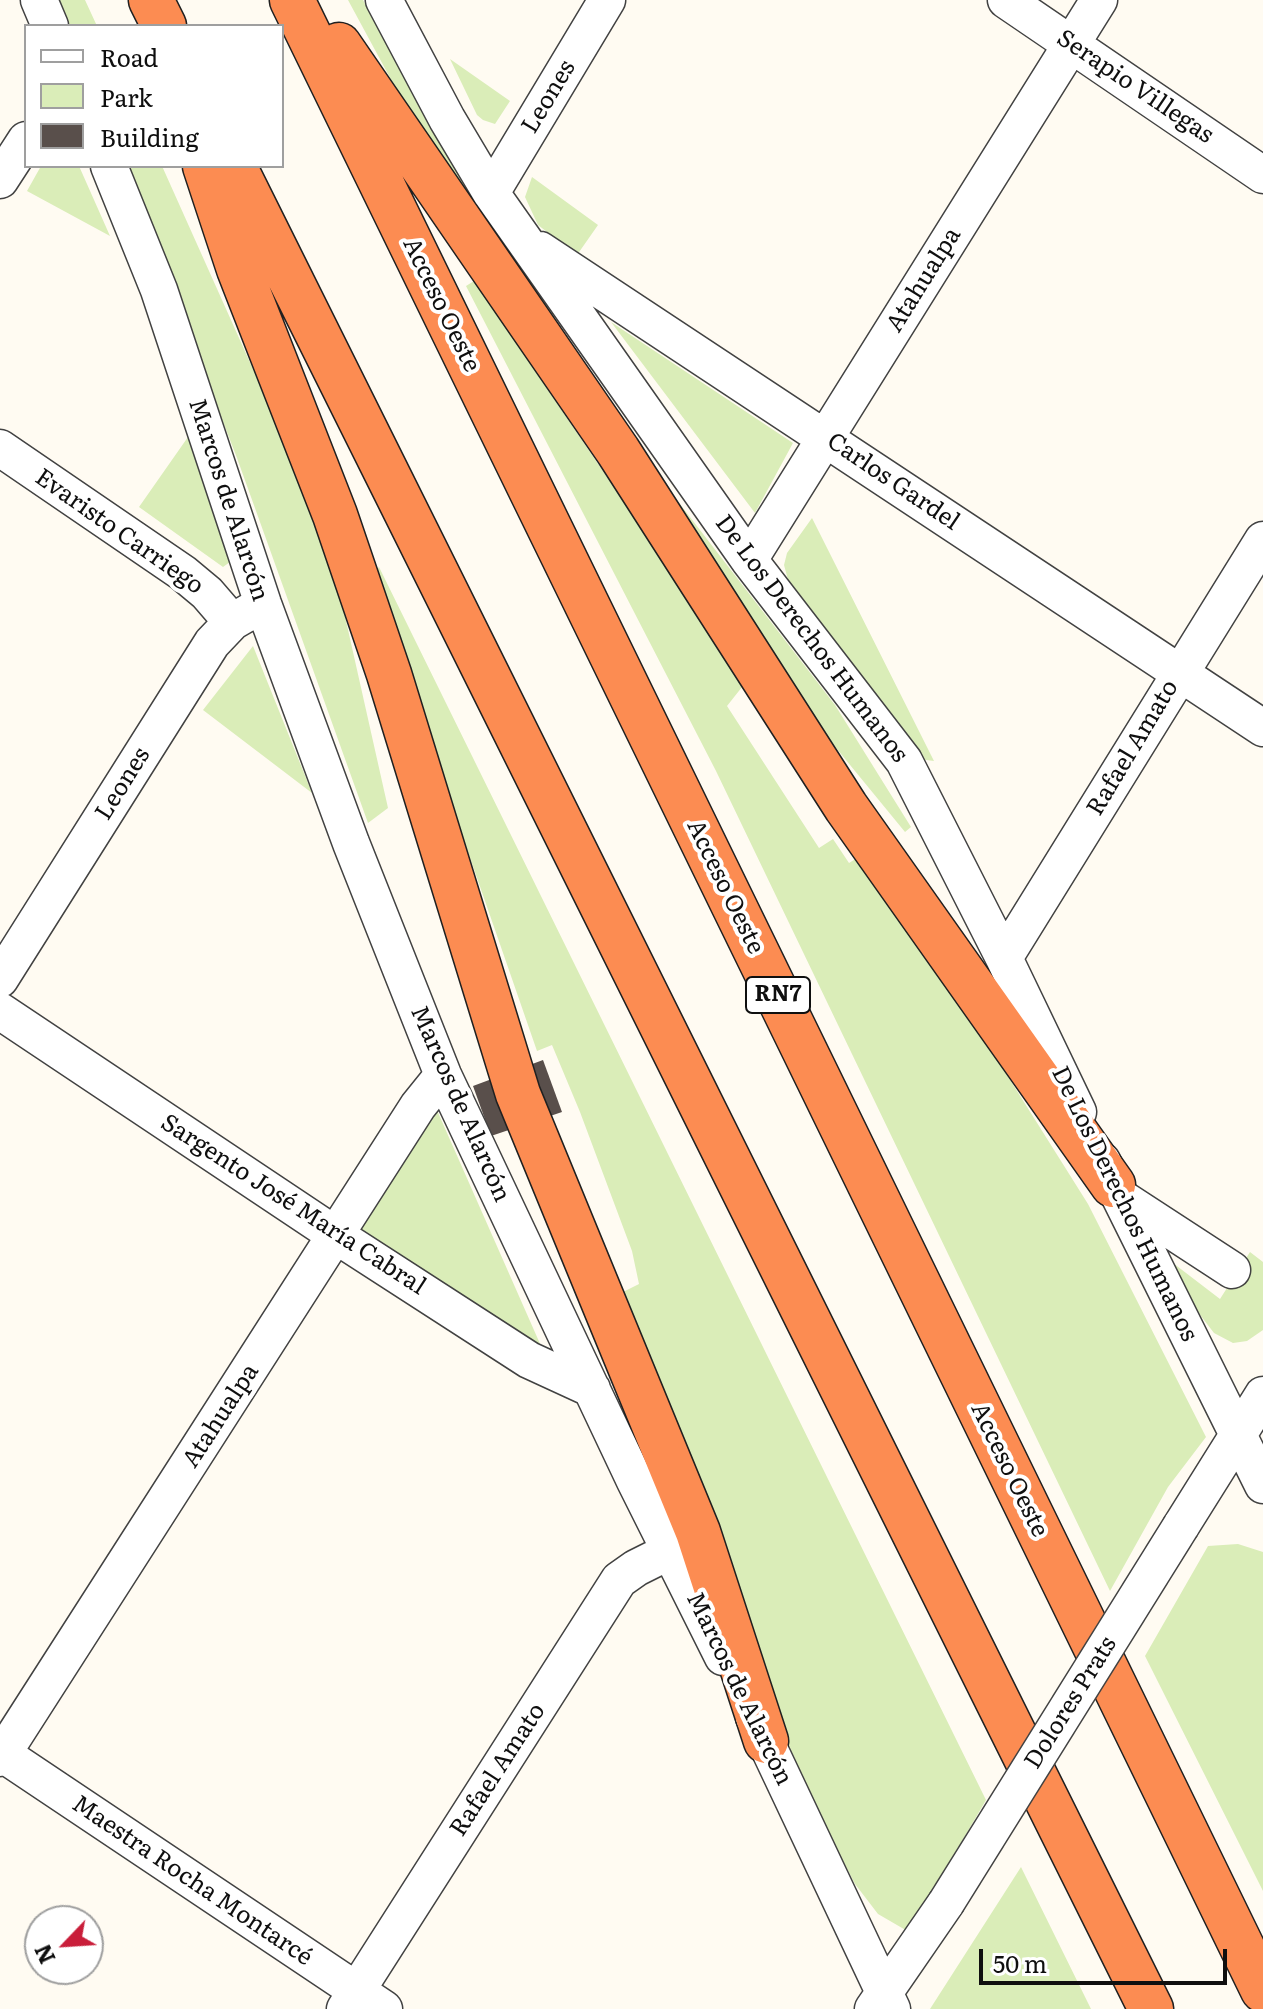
<!DOCTYPE html>
<html>
<head>
<meta charset="utf-8">
<style>
	body { margin:0 }
	#map { position:relative; width:1263px; height:2009px; overflow:hidden; background:#fffbf2; font-family:Literata,serif }
	canvas { display:block }
	.legend { position:absolute; left:24px; top:24px; width:260px; height:144px; box-sizing:border-box; background:#fff; border:2px solid #9f9f9f; margin:0; padding:10px 14px; list-style:none; font-size:24px; color:#0f0f0f }
	.legend li { display:flex; align-items:center; gap:16px; height:40px }
	.legend b { width:40px; border:2px solid #9f9f9f }
	.north { position:absolute; left:24px; top:1905px; width:80px; height:80px; box-sizing:border-box; background:#fff; border:2px solid #9f9f9f; border-radius:50%; rotate:245deg; font-size:22px; font-weight:700; line-height:32px; text-align:center; color:#0f0f0f }
	.north::after { content:''; display:block; margin:auto; width:28px; height:36px; background:#c91e3a; clip-path:polygon(50% 0,100% 100%,50% 72%,0 100%) }
	.scale { position:absolute; left:979px; top:1949px; width:248px; height:36px; box-sizing:border-box; border:4px solid #0f0f0f; border-top:0; padding-left:10px; font-size:24px; line-height:28px; white-space:nowrap; color:#0f0f0f; -webkit-text-stroke:6px #fff; paint-order:stroke }
</style>
</head>
<body>
<div id="map">
<canvas width="1263" height="2009"></canvas>
<ul class="legend">
<li><b style="height:10px;background:#fff"></b>Road</li>
<li><b style="height:22px;background:#daedb8"></b>Park</li>
<li><b style="height:22px;background:#594f4b"></b>Building</li>
</ul>
<div class="north">N</div>
<div class="scale">50 m</div>
</div>
<script>
const g = document.querySelector('canvas').getContext('2d');
g.lineJoin = 'round';
function fillPath(path, color) {
  g.fillStyle = color;
  g.fill(path, 'evenodd');
}
function shape(rows) {
  const path = new Path2D();
  for (const r of rows) {
    path.moveTo(r[0], r[1]);
    for (let i = 2; i < r.length; i += 2) path.lineTo(r[i], r[i + 1]);
  }
  return path;
}
function trace(path, color, width, dash) {
  g.strokeStyle = color;
  g.lineWidth = width;
  g.lineCap = dash ? 'butt' : 'round';
  g.setLineDash(dash || []);
  g.stroke(path);
}
function label(font, color, halo, rows, align = 'center') {
  g.font = font + ' Literata,serif';
  g.lineWidth = 8;
  g.setLineDash([]);
  g.textBaseline = 'middle';
  g.strokeStyle = halo;
  g.fillStyle = color;
  for (const [text, x, y, turn = 0] of rows) {
    g.save();
    g.translate(x, y);
    g.rotate((+turn || 0) * Math.PI / 180);
    g.textAlign = isNaN(turn) ? turn : align;
    if (halo) g.strokeText(text, 0, 0);
    g.fillText(text, 0, 0);
    g.restore();
  }
}
fillPath(shape([
	[58,0,85,0,97,26,68,26],
	[348,0,363,0,439,141,656,473,835,705,911,827,905,832,773,671,408,111],
	[450,59,510,101,495,124,483,120,477,115],
	[41,166,79,166,110,236,27,191],
	[124,166,162,166,278,425,340,594,388,808,368,823,237,458],
	[532,177,598,225,577,255,538,225,525,197],
	[474,281,746,682,727,706,819,848,833,839,849,863,862,855,958,997,1088,1204,1206,1437,1168,1487,1110,1591,716,771,466,286],
	[611,322,793,443,755,513],
	[188,437,230,562,223,567,139,507],
	[812,518,934,761,911,758,790,587,784,565,787,553],
	[379,567,986,1800,909,1932,878,1914,855,1884,821,1819,761,1682,621,1293,639,1284,632,1251,580,1112,552,1045,537,1051,372,575],
	[253,646,312,793,203,710],
	[436,1108,541,1346,355,1227],
	[1250,1252,1263,1262,1263,1330,1247,1341,1233,1343,1214,1333,1194,1307,1173,1263,1220,1299],
	[1238,1544,1263,1552,1263,1891,1145,1656,1208,1546],
	[1021,1867,1091,2009,930,2009]
]), '#daedb8');
fillPath(shape([
	[543,1060,562,1112,491,1136,473,1086]
]), '#594f4b');
const minor = shape([
	[39,0,50,26],
	[384,0,447,119,491,193,749,560,904,761,1004,958,1078,1112],
	[1006,0,1263,175],
	[109,166,159,290,263,604,351,843,443,1075,635,1481,723,1657],
	[0,180,26,140],
	[491,193,607,0],
	[540,250,1263,728],
	[0,448,183,573,207,593,232,622],
	[749,560,1099,0],
	[1004,958,1263,540],
	[0,979,212,643,232,622,263,604],
	[0,1011,337,1236,529,1360,592,1389],
	[1102,1161,1263,1485],
	[1120,1197,1232,1270],
	[1181,1526,1263,1395],
	[754,1717,892,2009],
	[0,1752,384,2009],
	[0,1758,418,1106,443,1075],
	[345,2009,619,1580,636,1568,670,1551],
	[873,2009,946,1903]
]);
const highway = shape([
	[151,0,164,26],
	[292,0,1263,1990],
	[339,45,618,451,846,807,1113,1185],
	[205,166,239,269,335,515,389,674,518,1094,698,1532,766,1741],
	[234,166,1151,2009]
]);
trace(minor, '#424242', 39);
trace(highway, '#202020', 47);
trace(minor, '#fff', 36);
trace(highway, '#fc8c52', 44);
const minorBridge = shape([
	[946,1903,1181,1526]
]);
trace(minorBridge, '#424242', 39, []);
trace(minorBridge, '#fff', 36);
for (const [x, y, w] of [
	[778,995,64]
]) {
  const box = new Path2D();
  box.roundRect(x - w / 2, y - 18, w, 36, 6);
  g.fillStyle = '#fff';
  g.fill(box);
  trace(box, '#0f0f0f', 2);
}
label('bold 22px', '#0f0f0f', null, [
	["RN7",778,995]
]);
label('24px', '#0f0f0f', '#fff', [
	["Serapio Villegas",1135,87,34],
	["Leones",549,97,-59],
	["Atahualpa",924,280,-58],
	["Acceso Oeste",441,305,64],
	["Carlos Gardel",893,482,34],
	["Marcos de Alarcón",228,500,72],
	["Evaristo Carriego",119,532,35],
	["De Los Derechos Humanos",811,639,53],
	["Rafael Amato",1133,748,-59],
	["Leones",123,784,-58],
	["Acceso Oeste",725,887,64],
	["Marcos de Alarcón",460,1104,66],
	["De Los Derechos Humanos",1124,1204,64],
	["Sargento José María Cabral",293,1205,33],
	["Atahualpa",221,1416,-57],
	["Acceso Oeste",1009,1470,64],
	["Marcos de Alarcón",739,1689,64],
	["Dolores Prats",1071,1703,-58],
	["Rafael Amato",498,1770,-57],
	["Maestra Rocha Montarcé",192,1881,34]
]);
</script>
</body>
</html>
